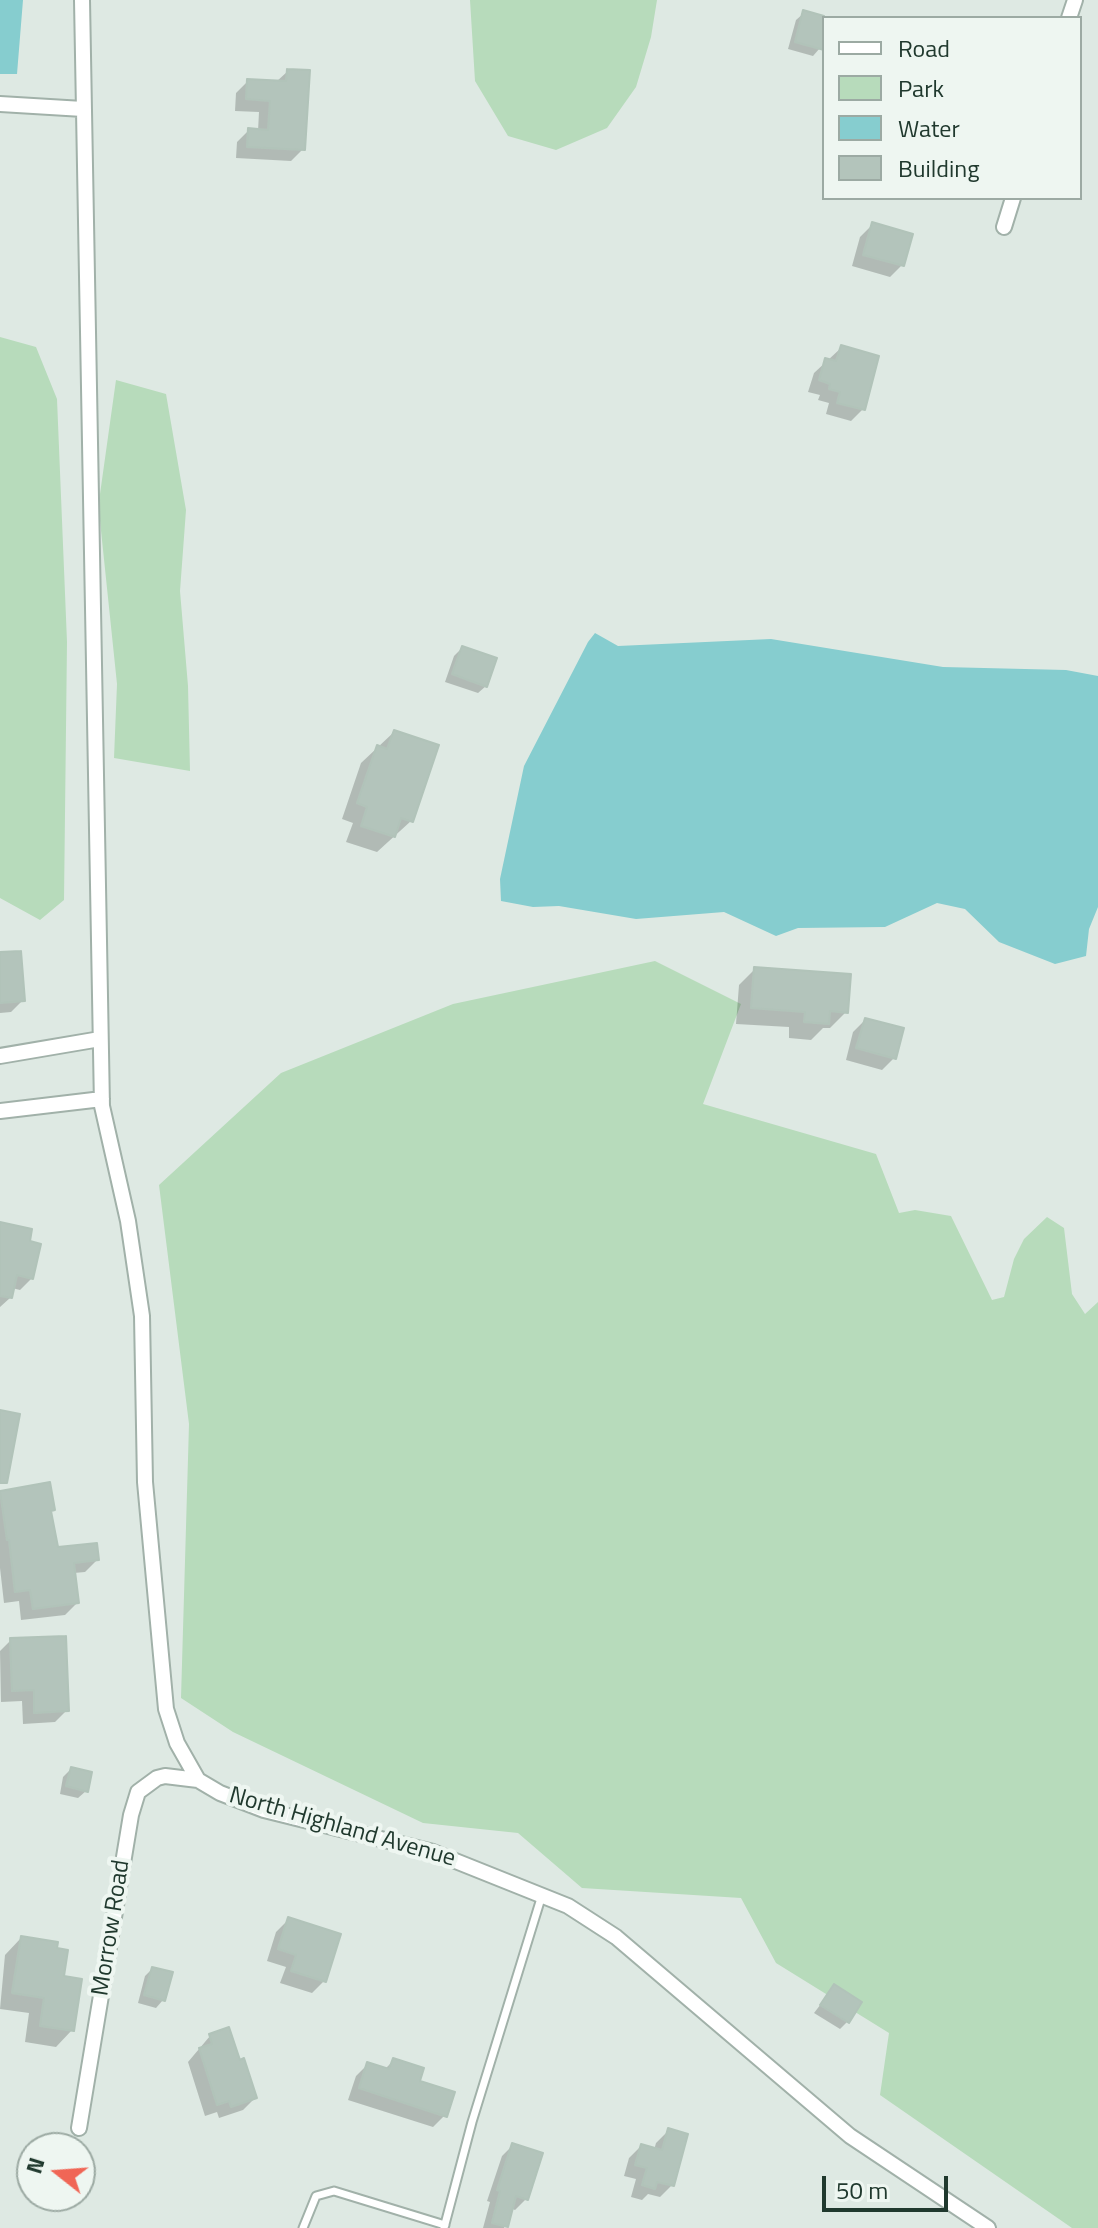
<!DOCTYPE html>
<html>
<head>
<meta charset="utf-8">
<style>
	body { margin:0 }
	#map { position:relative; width:1098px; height:2228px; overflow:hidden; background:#dee9e3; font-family:"Titillium Web",sans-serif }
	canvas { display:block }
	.legend { position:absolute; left:822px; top:16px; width:260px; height:184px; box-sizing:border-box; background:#eef6f1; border:2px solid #9caaa3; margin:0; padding:10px 14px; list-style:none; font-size:24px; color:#20392e }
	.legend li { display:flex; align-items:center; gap:16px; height:40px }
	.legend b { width:40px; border:2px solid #9caaa3 }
	.north { position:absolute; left:16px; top:2132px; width:80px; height:80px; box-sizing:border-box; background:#eef6f1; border:2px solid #9caaa3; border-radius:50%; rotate:287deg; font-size:22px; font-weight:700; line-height:32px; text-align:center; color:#20392e }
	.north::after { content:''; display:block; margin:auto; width:28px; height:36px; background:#f06656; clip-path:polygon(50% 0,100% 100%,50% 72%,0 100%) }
	.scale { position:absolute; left:822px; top:2176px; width:126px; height:36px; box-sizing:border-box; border:4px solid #20392e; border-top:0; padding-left:10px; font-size:24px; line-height:28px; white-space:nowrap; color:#20392e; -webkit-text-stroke:6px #eef6f1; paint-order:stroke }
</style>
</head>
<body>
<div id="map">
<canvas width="1098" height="2228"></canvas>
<ul class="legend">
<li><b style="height:10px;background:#fff"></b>Road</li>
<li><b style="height:22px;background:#b7dbbb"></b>Park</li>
<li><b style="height:22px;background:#86cdcf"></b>Water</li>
<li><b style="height:22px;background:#b3c4bb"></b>Building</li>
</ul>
<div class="north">N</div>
<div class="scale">50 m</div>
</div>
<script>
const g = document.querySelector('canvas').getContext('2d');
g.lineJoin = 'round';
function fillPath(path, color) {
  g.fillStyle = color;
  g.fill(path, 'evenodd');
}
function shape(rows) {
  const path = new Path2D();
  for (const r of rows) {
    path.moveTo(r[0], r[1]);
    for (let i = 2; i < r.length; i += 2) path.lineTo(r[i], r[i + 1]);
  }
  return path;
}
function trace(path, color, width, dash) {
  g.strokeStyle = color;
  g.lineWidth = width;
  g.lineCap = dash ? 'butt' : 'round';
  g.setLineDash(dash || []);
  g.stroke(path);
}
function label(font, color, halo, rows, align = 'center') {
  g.font = font + ' "Titillium Web",sans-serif';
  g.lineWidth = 8;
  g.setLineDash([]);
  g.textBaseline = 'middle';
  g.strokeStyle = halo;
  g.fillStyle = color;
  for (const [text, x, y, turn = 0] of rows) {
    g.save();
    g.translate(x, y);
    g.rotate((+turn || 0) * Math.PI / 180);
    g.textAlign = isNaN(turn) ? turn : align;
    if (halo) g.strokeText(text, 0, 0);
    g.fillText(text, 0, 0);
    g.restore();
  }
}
fillPath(shape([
	[470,0,657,0,651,37,636,87,607,128,556,150,508,136,475,81],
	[0,337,36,347,57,399,67,642,64,900,40,920,0,898],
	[116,380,166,394,186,510,180,591,188,686,190,771,114,758,117,684,100,521,100,494],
	[655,961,741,1004,703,1104,876,1154,899,1213,915,1210,951,1216,992,1300,1004,1297,1014,1259,1024,1239,1047,1217,1064,1228,1072,1294,1085,1314,1098,1302,1098,2228,1072,2228,880,2095,889,2033,776,1963,741,1898,582,1888,518,1833,423,1823,233,1732,181,1698,189,1424,159,1185,281,1073,453,1004]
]), '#b7dbbb');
fillPath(shape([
	[0,0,23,0,17,74,0,74],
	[595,633,618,646,771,639,943,667,1066,670,1098,676,1098,907,1089,929,1086,956,1055,964,999,942,965,909,937,903,885,927,798,928,776,936,724,912,636,919,559,906,533,907,501,901,500,879,524,766,588,642]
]), '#86cdcf');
fillPath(shape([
	[804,13,824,18,820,48,813,56,788,49,796,20],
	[288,71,303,149,291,161,236,158,237,142,249,130,258,131,259,112,235,111,236,93,248,81,276,82],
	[872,225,902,265,890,277,852,266,860,237],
	[841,348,863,409,851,421,826,414,829,403,818,400,820,395,808,392,814,373],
	[462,648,486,686,478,693,445,682,454,656],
	[394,732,411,821,377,852,346,842,353,823,342,819,361,763],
	[0,954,23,1000,11,1012,0,1013],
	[755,969,846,1012,830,1028,823,1028,811,1040,789,1038,789,1027,736,1024,739,985],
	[865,1020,894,1058,882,1070,846,1060,853,1032],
	[0,1224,27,1243,32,1278,20,1290,12,1288,10,1298,0,1307],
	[48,1484,53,1510,49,1514,56,1549,97,1560,85,1572,74,1573,77,1603,65,1615,21,1620,19,1601,4,1603,0,1568,0,1494],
	[11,1640,67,1710,55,1722,23,1724,22,1701,1,1702,0,1651],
	[71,1769,86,1791,78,1798,60,1794,63,1777],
	[288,1920,324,1981,312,1993,280,1983,286,1967,267,1961,276,1932],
	[21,1938,61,1978,72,2030,56,2047,25,2042,29,2013,0,2009,5,1955],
	[152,1969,163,2000,156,2008,138,2003,145,1976],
	[834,1987,847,2022,840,2029,814,2013],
	[210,2036,255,2098,243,2110,219,2118,217,2112,205,2116,188,2062],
	[393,2061,417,2082,445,2115,433,2127,348,2100,356,2076,368,2064,384,2070],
	[668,2131,672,2185,660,2197,648,2194,642,2200,631,2197,636,2179,624,2176,629,2158,641,2146,654,2150,656,2143],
	[513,2145,526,2199,515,2210,510,2208,504,2228,483,2228,490,2202,487,2201,502,2156]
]), '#0003');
const building = shape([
	[803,10,824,16,824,50,795,42,803,10],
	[287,69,310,70,305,150,247,147,248,128,268,130,270,101,246,99,247,79,286,81,287,69],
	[872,222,913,234,904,266,863,255,872,222],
	[841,345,879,356,865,410,837,403,840,392,829,389,830,384,819,380,825,358,836,361,841,345],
	[462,646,497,658,487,687,452,674,462,646],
	[394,730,439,745,413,822,401,818,395,837,361,826,367,807,357,803,377,745,387,749,394,730],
	[21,951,25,1001,0,1003,0,952,21,951],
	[754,967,851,974,848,1013,830,1011,829,1024,804,1022,805,1012,751,1008,754,967],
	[865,1018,904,1028,896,1059,856,1048,865,1018],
	[0,1222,32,1229,30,1241,41,1244,33,1279,17,1275,12,1298,0,1296,0,1222],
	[0,1410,20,1414,7,1483,0,1483,0,1410],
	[50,1482,55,1510,51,1511,58,1547,97,1543,99,1560,74,1563,79,1603,33,1609,30,1590,15,1592,9,1540,7,1540,0,1491,50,1482],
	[66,1636,69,1711,34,1713,34,1690,12,1691,10,1638,66,1636],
	[71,1767,92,1772,88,1792,66,1786,71,1767],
	[288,1917,341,1934,326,1982,291,1971,296,1955,278,1949,288,1917],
	[21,1936,58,1942,57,1948,68,1950,64,1976,82,1979,74,2031,40,2026,44,1998,12,1993,21,1936],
	[152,1967,173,1972,165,2001,144,1995,152,1967],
	[834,1984,862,2002,849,2023,820,2005,834,1984],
	[229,2027,240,2060,244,2058,257,2098,231,2107,229,2101,217,2105,199,2048,212,2044,209,2034,229,2027],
	[393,2058,424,2068,420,2081,455,2092,447,2117,359,2088,367,2062,389,2069,393,2058],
	[668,2128,688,2134,674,2186,657,2182,655,2189,642,2185,647,2168,635,2165,641,2144,662,2150,668,2128],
	[512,2143,543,2153,528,2200,516,2196,508,2227,492,2223,500,2191,497,2190,512,2143]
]);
fillPath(building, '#b3c4bb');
trace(building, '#b1c3b9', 2);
const service = shape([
	[303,2228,316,2196,334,2191,445,2225],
	[444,2228,472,2122,542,1895]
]);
const minor = shape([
	[82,0,102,1106,128,1221,142,1316,145,1482,166,1709,177,1743,198,1780,220,1793,264,1810,433,1852,568,1906,616,1937,850,2136,988,2228],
	[1069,18,1075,0],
	[0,104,83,109],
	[1004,227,1013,198],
	[0,1056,100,1039],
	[0,1111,102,1099],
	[79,2128,131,1815,138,1792,157,1778,165,1776,198,1780]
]);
trace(service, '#a1b1a9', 11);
trace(minor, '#a1b1a9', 18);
trace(service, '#fff', 7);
trace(minor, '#fff', 14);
label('24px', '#20392e', '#eef6f1', [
	["North Highland Avenue",342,1828,16],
	["Morrow Road",112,1928,-81]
]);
</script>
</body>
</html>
